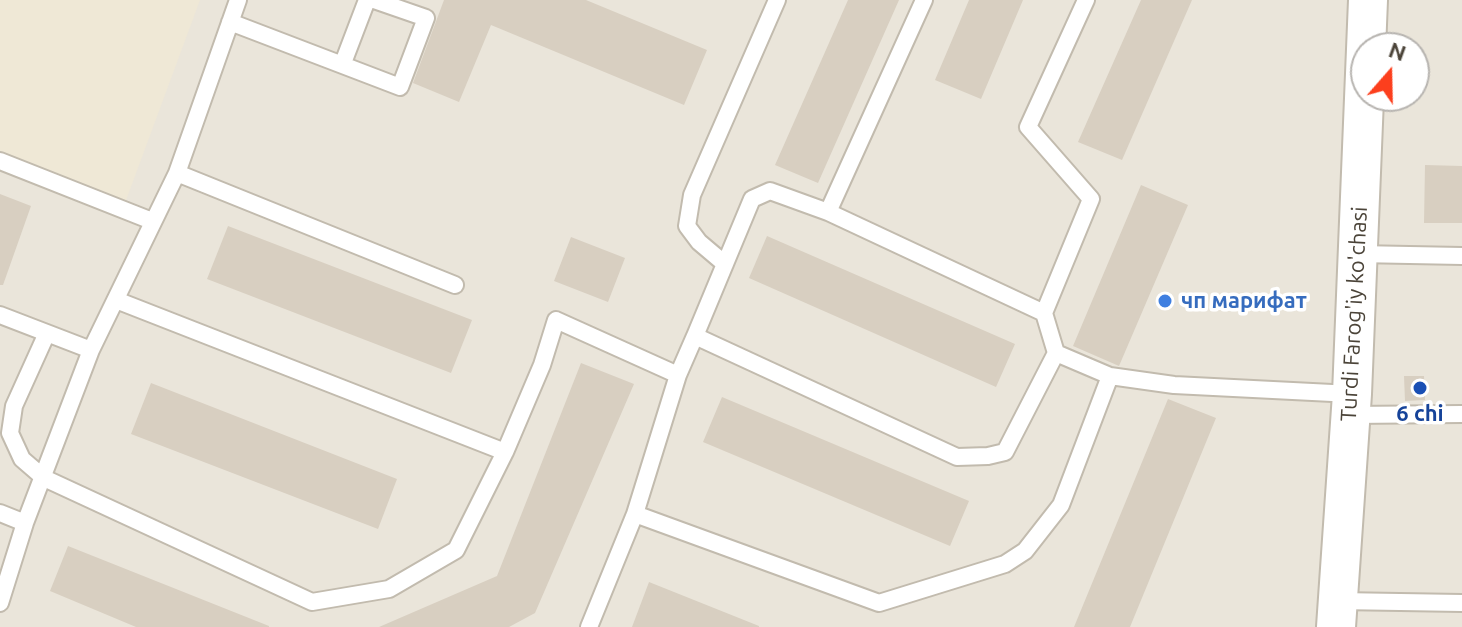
<!DOCTYPE html>
<html>
<head>
<meta charset="utf-8">
<style>
	body { margin:0 }
	#map { position:relative; width:1462px; height:627px; overflow:hidden; background:#f6f3ec; font-family:Ubuntu,sans-serif }
	canvas { display:block }
	.north { position:absolute; left:1350px; top:32px; width:80px; height:80px; box-sizing:border-box; background:#fff; border:2px solid #b7b4b0; border-radius:50%; rotate:20deg; font-size:22px; font-weight:700; line-height:32px; text-align:center; color:#4b4439 }
	.north::after { content:''; display:block; margin:auto; width:28px; height:36px; background:#fc3f1d; clip-path:polygon(50% 0,100% 100%,50% 72%,0 100%) }
</style>
</head>
<body>
<div id="map">
<canvas width="1462" height="627"></canvas>
<div class="north">N</div>
</div>
<script>
const g = document.querySelector('canvas').getContext('2d');
g.lineJoin = 'round';
function fillPath(path, color) {
  g.fillStyle = color;
  g.fill(path, 'evenodd');
}
function shape(rows) {
  const path = new Path2D();
  for (const r of rows) {
    path.moveTo(r[0], r[1]);
    for (let i = 2; i < r.length; i += 2) path.lineTo(r[i], r[i + 1]);
  }
  return path;
}
function trace(path, color, width, dash) {
  g.strokeStyle = color;
  g.lineWidth = width;
  g.lineCap = dash ? 'butt' : 'round';
  g.setLineDash(dash || []);
  g.stroke(path);
}
function label(font, color, halo, rows, align = 'center') {
  g.font = font + ' Ubuntu,sans-serif';
  g.lineWidth = 7;
  g.setLineDash([]);
  g.textBaseline = 'middle';
  g.strokeStyle = halo;
  g.fillStyle = color;
  for (const [text, x, y, turn = 0] of rows) {
    g.save();
    g.translate(x, y);
    g.rotate((+turn || 0) * Math.PI / 180);
    g.textAlign = isNaN(turn) ? turn : align;
    if (halo) g.strokeText(text, 0, 0);
    g.fillText(text, 0, 0);
    g.restore();
  }
}
fillPath(shape([
	[0,0,1462,0,1462,627,0,627],
	[1366,48,1414,48,1414,96,1366,96]
]), '#eae5da');
fillPath(shape([
	[0,0,200,0,125,203,0,154]
]), '#efe8d6');
fillPath(shape([
	[444,0,586,0,707,50,684,105,491,25,459,102,413,83],
	[848,0,899,0,818,183,775,165],
	[969,0,1023,0,981,99,935,80],
	[1141,0,1192,0,1122,160,1078,142],
	[1425,165,1462,166,1462,223,1424,223],
	[1141,185,1188,205,1119,366,1073,346],
	[0,194,31,206,3,285,0,285],
	[228,226,472,320,451,373,207,279],
	[767,236,1015,344,996,387,749,278],
	[571,237,625,258,608,302,554,281],
	[581,363,634,384,535,613,509,627,379,627,497,576],
	[1404,376,1424,376,1425,400,1405,401],
	[151,383,397,479,378,529,131,434],
	[722,397,969,501,950,546,703,442],
	[1168,399,1216,418,1130,627,1074,627],
	[68,546,269,626,269,627,136,627,50,591],
	[649,582,759,626,759,627,632,627]
]), '#d8cfc1');
const service = shape([
	[924,0,828,212,1044,313],
	[230,22,400,87,426,18,374,0],
	[343,63,367,0],
	[0,161,152,221],
	[177,173,455,285],
	[1357,254,1462,256],
	[725,264,699,242,687,226,692,195,777,0],
	[116,300,505,452],
	[0,315,91,350],
	[47,333,14,406,10,433,22,459,44,478,312,602,389,589,456,550,505,452,542,365,556,320,678,375],
	[695,336,752,199,770,191,828,212],
	[1056,353,1110,376,1174,385,1352,394],
	[1350,415,1462,414],
	[0,513,25,523],
	[635,514,879,603,1005,564,1025,551,1061,505,1110,376],
	[1338,601,1462,603],
	[0,603,25,523,91,350,177,173,238,0],
	[589,627,635,514,678,375,695,336,957,457,988,456,1005,452,1056,353,1044,313,1091,199,1028,127,1086,0]
]);
const tertiary = shape([
	[1336,627,1352,394,1368,0]
]);
trace(service, '#c2bbae', 20);
trace(tertiary, '#c2bbae', 42);
trace(service, '#fff', 16);
trace(tertiary, '#fff', 38);
for (const [x, y, r, color] of [
	[1165,301,8,"#3f7fe0"],
	[1420,388,8,"#1a4fb4"]
]) {
  const dot = new Path2D();
  dot.arc(x, y, r, 0, 2 * Math.PI);
  g.fillStyle = color;
  g.fill(dot);
  trace(dot, '#fff', 3);
}
label('bold 22px', '#366cbe', '#fff', [
	["чп марифат",1181,301]
], 'left');
label('22px', '#4b4439', '#fff', [
	["Turdi Farog'iy ko'chasi",1354,314,-87]
]);
label('bold 22px', '#164399', '#fff', [
	["6 chi",1420,414]
]);
</script>
</body>
</html>
